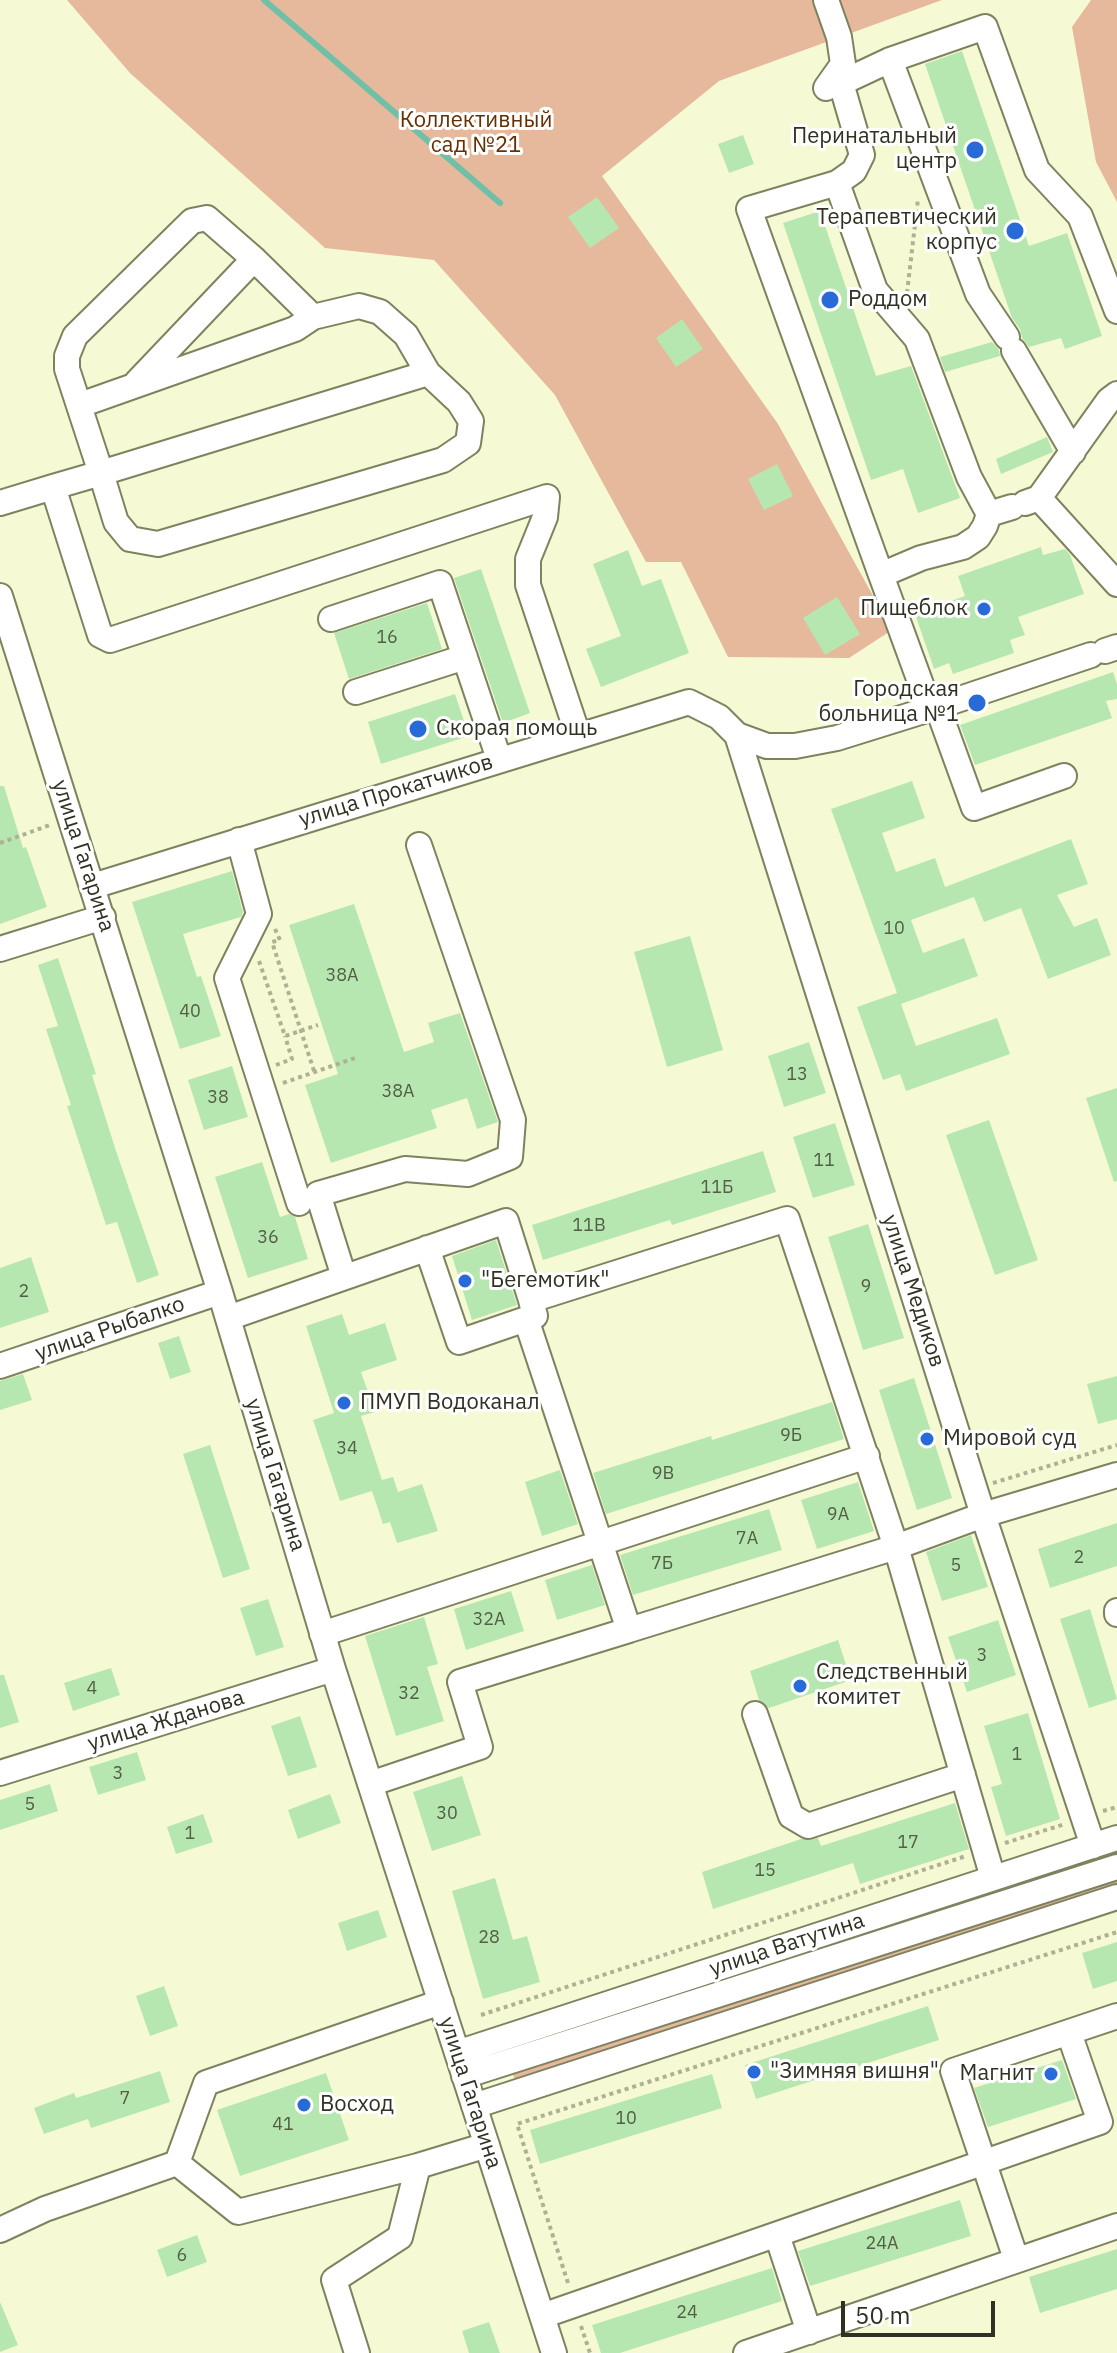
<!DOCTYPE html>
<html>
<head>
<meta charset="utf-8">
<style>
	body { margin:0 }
	#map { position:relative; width:1117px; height:2353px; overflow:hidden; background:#f6fad4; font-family:"IBM Plex Sans",sans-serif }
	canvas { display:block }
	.scale { position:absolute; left:841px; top:2301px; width:154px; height:36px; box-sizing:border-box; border:4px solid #303123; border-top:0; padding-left:10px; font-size:24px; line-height:28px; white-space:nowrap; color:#303123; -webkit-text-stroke:6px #fff; paint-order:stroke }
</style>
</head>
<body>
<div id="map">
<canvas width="1117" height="2353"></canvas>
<div class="scale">50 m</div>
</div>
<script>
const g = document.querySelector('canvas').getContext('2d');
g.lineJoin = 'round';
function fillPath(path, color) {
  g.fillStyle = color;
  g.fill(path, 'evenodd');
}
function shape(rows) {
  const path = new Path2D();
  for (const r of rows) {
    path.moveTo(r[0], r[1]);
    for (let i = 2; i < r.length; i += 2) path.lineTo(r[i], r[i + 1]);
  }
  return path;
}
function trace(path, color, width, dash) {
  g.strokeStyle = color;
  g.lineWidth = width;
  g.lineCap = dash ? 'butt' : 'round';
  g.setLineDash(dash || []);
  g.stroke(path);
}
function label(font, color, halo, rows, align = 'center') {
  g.font = font + ' "IBM Plex Sans",sans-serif';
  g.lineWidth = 6;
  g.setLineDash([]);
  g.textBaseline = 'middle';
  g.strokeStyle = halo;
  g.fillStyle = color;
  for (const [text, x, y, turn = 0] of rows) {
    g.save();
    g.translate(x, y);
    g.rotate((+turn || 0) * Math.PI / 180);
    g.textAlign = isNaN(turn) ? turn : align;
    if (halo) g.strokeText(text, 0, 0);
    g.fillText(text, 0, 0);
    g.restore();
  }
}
fillPath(shape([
	[67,0,942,0,719,81,602,176,778,424,892,630,849,658,728,657,681,562,646,562,555,395,434,260,325,248,130,73],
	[1091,0,1117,0,1117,202,1096,162,1072,27],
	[1117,1850,1117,1885,516,2082,501,2046]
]), '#e6b89c');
trace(shape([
	[264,0,500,203]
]), '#6fc0a6', 6);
fillPath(shape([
	[962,51,1029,246,1067,233,1102,336,1065,349,1061,338,1029,347,1022,338,1020,329,1012,318,925,64],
	[743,135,754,164,729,173,718,144],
	[597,197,619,228,590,248,568,217],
	[820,211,876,376,911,366,960,498,918,513,903,469,871,480,783,223],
	[682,319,703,349,676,367,656,338],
	[992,342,999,350,1000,356,945,372,940,357],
	[1047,437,1053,452,1001,474,996,459],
	[777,464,793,496,764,510,748,479],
	[1041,547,1043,555,1065,549,1070,555,1084,594,1018,617,1025,635,1010,640,1014,653,953,674,949,663,934,669,915,614,965,596,958,576],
	[628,550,642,586,661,579,689,653,601,687,586,649,621,636,593,564],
	[481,569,530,713,503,723,454,578],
	[837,597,860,634,825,655,803,618],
	[427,603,442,649,349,679,334,633],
	[1113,672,1117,684,1117,699,1106,701,1112,718,975,765,960,725],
	[455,694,469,736,381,764,368,722],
	[912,781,925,818,882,833,896,872,935,858,945,887,1071,839,1088,884,1057,895,1074,927,1097,918,1111,955,1048,979,1021,908,984,922,974,897,911,920,923,953,964,938,978,976,901,1004,916,1046,997,1018,1010,1054,906,1091,900,1074,883,1080,857,1007,897,993,831,809],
	[0,786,4,786,23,848,26,847,47,907,0,924],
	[232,871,243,912,241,917,183,934,197,977,201,976,221,1036,180,1049,132,902],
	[354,904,404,1052,434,1042,428,1023,460,1013,498,1122,477,1129,467,1098,431,1110,437,1128,331,1163,305,1085,338,1074,289,925],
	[690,936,723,1050,667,1067,634,952],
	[58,958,96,1074,92,1075,116,1151,159,1275,137,1283,117,1222,106,1225,67,1106,71,1105,46,1029,58,1026,38,965],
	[809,1042,826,1093,784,1107,768,1056],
	[232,1066,248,1117,204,1130,188,1080],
	[1117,1088,1117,1181,1114,1182,1086,1098],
	[989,1120,1038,1260,995,1275,946,1135],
	[835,1123,855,1185,813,1198,793,1137],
	[763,1151,776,1192,672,1225,670,1220,543,1260,532,1225],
	[262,1162,280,1217,289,1214,295,1217,308,1259,248,1278,215,1177],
	[868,1224,904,1338,863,1350,828,1237],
	[496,1240,517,1305,472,1320,452,1256],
	[31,1257,49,1312,0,1328,0,1268],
	[342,1314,349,1335,385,1323,397,1360,361,1372,375,1412,361,1416,382,1480,393,1477,398,1492,422,1484,438,1531,397,1543,390,1522,383,1524,372,1491,340,1501,313,1420,334,1413,306,1326],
	[179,1336,191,1372,170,1379,158,1343],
	[23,1374,32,1400,0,1410,0,1381],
	[1117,1376,1117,1419,1098,1424,1087,1384],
	[914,1378,952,1498,917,1510,879,1390],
	[832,1402,844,1439,606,1514,593,1473,711,1436,712,1440],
	[210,1445,250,1569,223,1578,183,1454],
	[560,1470,578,1524,542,1536,525,1482],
	[858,1482,874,1531,817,1549,801,1500],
	[769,1509,782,1550,633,1595,620,1555],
	[1117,1523,1117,1566,1050,1588,1038,1549],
	[971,1535,988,1587,942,1601,926,1552],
	[592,1565,605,1605,557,1620,545,1580],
	[511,1591,524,1631,466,1650,454,1609],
	[268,1599,284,1647,256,1656,240,1608],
	[1090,1609,1117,1699,1089,1708,1060,1619],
	[424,1617,438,1664,427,1667,444,1721,396,1736,365,1636],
	[998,1620,1016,1675,967,1692,948,1637],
	[838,1640,851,1680,769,1708,759,1700,750,1671],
	[111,1668,120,1695,73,1711,64,1683],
	[0,1675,4,1675,19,1722,0,1728],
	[1028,1713,1060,1819,1006,1836,991,1787,1002,1784,984,1726],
	[300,1716,317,1767,288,1776,271,1726],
	[137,1752,146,1780,98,1795,89,1767],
	[462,1776,481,1835,432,1851,413,1792],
	[50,1784,58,1811,0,1830,0,1800],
	[330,1794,341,1823,298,1839,288,1810],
	[955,1803,969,1849,860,1884,853,1863,713,1909,702,1872,801,1839,818,1838,821,1846],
	[203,1814,213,1842,176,1854,167,1827],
	[495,1878,513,1940,527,1936,540,1982,483,1999,452,1891],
	[378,1910,387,1937,347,1951,338,1923],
	[1117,1942,1117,1981,1093,1989,1082,1953],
	[164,1986,178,2026,150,2036,136,1996],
	[928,2006,939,2040,756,2099,745,2065],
	[1062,2060,1076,2099,988,2127,974,2088],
	[160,2071,170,2102,91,2128,88,2119,44,2134,34,2108,74,2093,76,2098],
	[326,2073,349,2140,240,2176,217,2110],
	[712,2074,722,2108,540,2164,530,2130],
	[960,2200,971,2236,810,2286,798,2251],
	[197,2235,207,2262,167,2277,157,2250],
	[1117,2249,1117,2289,1040,2313,1029,2277],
	[772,2268,782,2301,620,2353,601,2353,592,2325],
	[0,2302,18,2345,0,2352],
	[489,2322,500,2353,469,2353,462,2331]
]), '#b7e7b0');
const minor = shape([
	[890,60,978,294,1007,337],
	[826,88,843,64,839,37,826,0],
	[837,183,875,290,917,339,969,477,989,514],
	[1014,351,1073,452],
	[137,382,254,259],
	[80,405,295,329,313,317,359,306,380,312,406,335,428,373,101,473,67,369,67,356,75,336,192,221,207,218,254,259,313,317],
	[53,487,101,473,116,522,130,539,158,544,443,460,468,443,471,421,459,402,428,373],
	[1039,498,1117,584],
	[0,503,53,487,100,635,110,640,547,497,545,517,528,559,528,585,578,735],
	[1025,503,1039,498,1109,400,1117,394],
	[881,575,749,209,837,183,854,171,862,155,841,83,890,60,985,27,1037,170,1080,216,1117,311],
	[0,596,220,1292,333,1669,554,2353],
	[331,619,440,583,499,759],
	[1105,651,1117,647],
	[356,692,465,657],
	[937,706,974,808,1064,776],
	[930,709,1091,655],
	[737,735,983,1515,1093,1846],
	[239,840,259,914,227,978,299,1203],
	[93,886,689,702,719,717,737,735,767,746,795,746,837,738,930,709,881,575,921,558,963,547,978,537,985,526,989,514,1012,507],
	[0,949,103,917],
	[427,1248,459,1342,535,1316,531,1300,787,1219,896,1547,983,1515,1117,1475],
	[344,1277,318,1194,405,1169,468,1174,510,1157,513,1120,419,845],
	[228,1318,506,1221,531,1300],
	[526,1319,629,1630,896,1547,993,1878],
	[0,1366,220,1292],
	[1117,1611,1117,1614],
	[322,1634,867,1456],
	[755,1714,791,1816,808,1826,963,1775],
	[0,1773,333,1669],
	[370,1784,480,1747,460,1682,629,1630],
	[457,2053,1117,1838],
	[464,2076,1117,1867],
	[474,2106,1117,1897],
	[177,2163,238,2212,418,2166,487,2145],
	[177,2163,206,2083,441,2002],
	[0,2230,45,2209,177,2163],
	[777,2235,809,2332],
	[1016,2259,953,2071,1117,2016],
	[542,2316,1100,2122,1069,2033],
	[357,2353,334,2280,400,2237,418,2166],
	[746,2353,1117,2226]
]);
trace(minor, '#7f825f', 28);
trace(shape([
	[878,132,896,138],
	[907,293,918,199],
	[0,843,50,825],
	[275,929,280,940,272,942,314,1071],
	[259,961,285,1036,318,1025],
	[276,1065,292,1059,285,1036],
	[283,1083,355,1058],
	[993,1483,1117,1445],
	[1103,1811,1117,1807],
	[1005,1843,1065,1824],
	[481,2015,966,1856],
	[568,2283,517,2124,1117,1932],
	[581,2326,590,2353]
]), '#aeb193', 4, [4, 4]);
trace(minor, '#fff', 24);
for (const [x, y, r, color] of [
	[975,150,10,"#286bd8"],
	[1015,231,10,"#286bd8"],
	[830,300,10,"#286bd8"],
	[984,609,8,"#286bd8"],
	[977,703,10,"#286bd8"],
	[418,729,10,"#286bd8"],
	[465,1281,8,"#286bd8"],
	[344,1403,8,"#286bd8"],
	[927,1439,8,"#286bd8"],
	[800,1686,8,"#286bd8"],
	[754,2072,8,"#286bd8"],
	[1051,2074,8,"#286bd8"],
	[304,2105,8,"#286bd8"]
]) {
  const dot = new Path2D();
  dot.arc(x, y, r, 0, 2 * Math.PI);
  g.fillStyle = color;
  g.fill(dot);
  trace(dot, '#fff', 3);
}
label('18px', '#525e46', null, [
	["16",387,638],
	["10",894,929],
	["38А",342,976],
	["40",190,1012],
	["13",797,1075],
	["38А",398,1092],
	["38",218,1098],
	["11",824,1161],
	["11Б",717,1188],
	["11В",589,1226],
	["36",268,1238],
	["9",866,1287],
	["2",24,1292],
	["9Б",791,1436],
	["34",347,1449],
	["9В",663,1474],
	["9А",838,1515],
	["7А",747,1539],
	["2",1079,1558],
	["7Б",662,1564],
	["5",956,1566],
	["32А",489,1620],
	["3",982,1656],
	["4",92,1689],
	["32",409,1694],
	["1",1017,1755],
	["3",118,1774],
	["5",30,1805],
	["30",447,1814],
	["1",190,1834],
	["17",908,1843],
	["15",765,1871],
	["28",489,1938],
	["7",125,2099],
	["10",626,2119],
	["41",283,2125],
	["24А",882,2244],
	["6",182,2256],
	["24",687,2313]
]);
label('22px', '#672f00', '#fff', [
	["Коллективный",476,121],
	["сад №21",476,146]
]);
label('22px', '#303123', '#fff', [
	["Перинатальный",957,137,"right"],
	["центр",957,162,"right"],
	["Терапевтический",997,218,"right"],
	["корпус",997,243,"right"],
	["Роддом",848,300],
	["Пищеблок",968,609,"right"],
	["Городская",959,690,"right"],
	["больница №1",959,715,"right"],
	["Скорая помощь",436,729],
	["\"Бегемотик\"",481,1281],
	["ПМУП Водоканал",360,1403],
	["Мировой суд",943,1439],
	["Следственный",816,1673],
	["комитет",816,1698],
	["\"Зимняя вишня\"",770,2072],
	["Магнит",1035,2074,"right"],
	["Восход",320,2105]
], 'left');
label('22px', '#303123', '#fff', [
	["улица Прокатчиков",396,791,-17],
	["улица Гагарина",83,856,72],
	["улица Медиков",913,1291,72],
	["улица Рыбалко",110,1329,-19],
	["улица Гагарина",275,1475,73],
	["улица Жданова",166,1721,-17],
	["улица Ватутина",787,1945,-18],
	["улица Гагарина",470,2093,72]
]);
</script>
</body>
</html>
